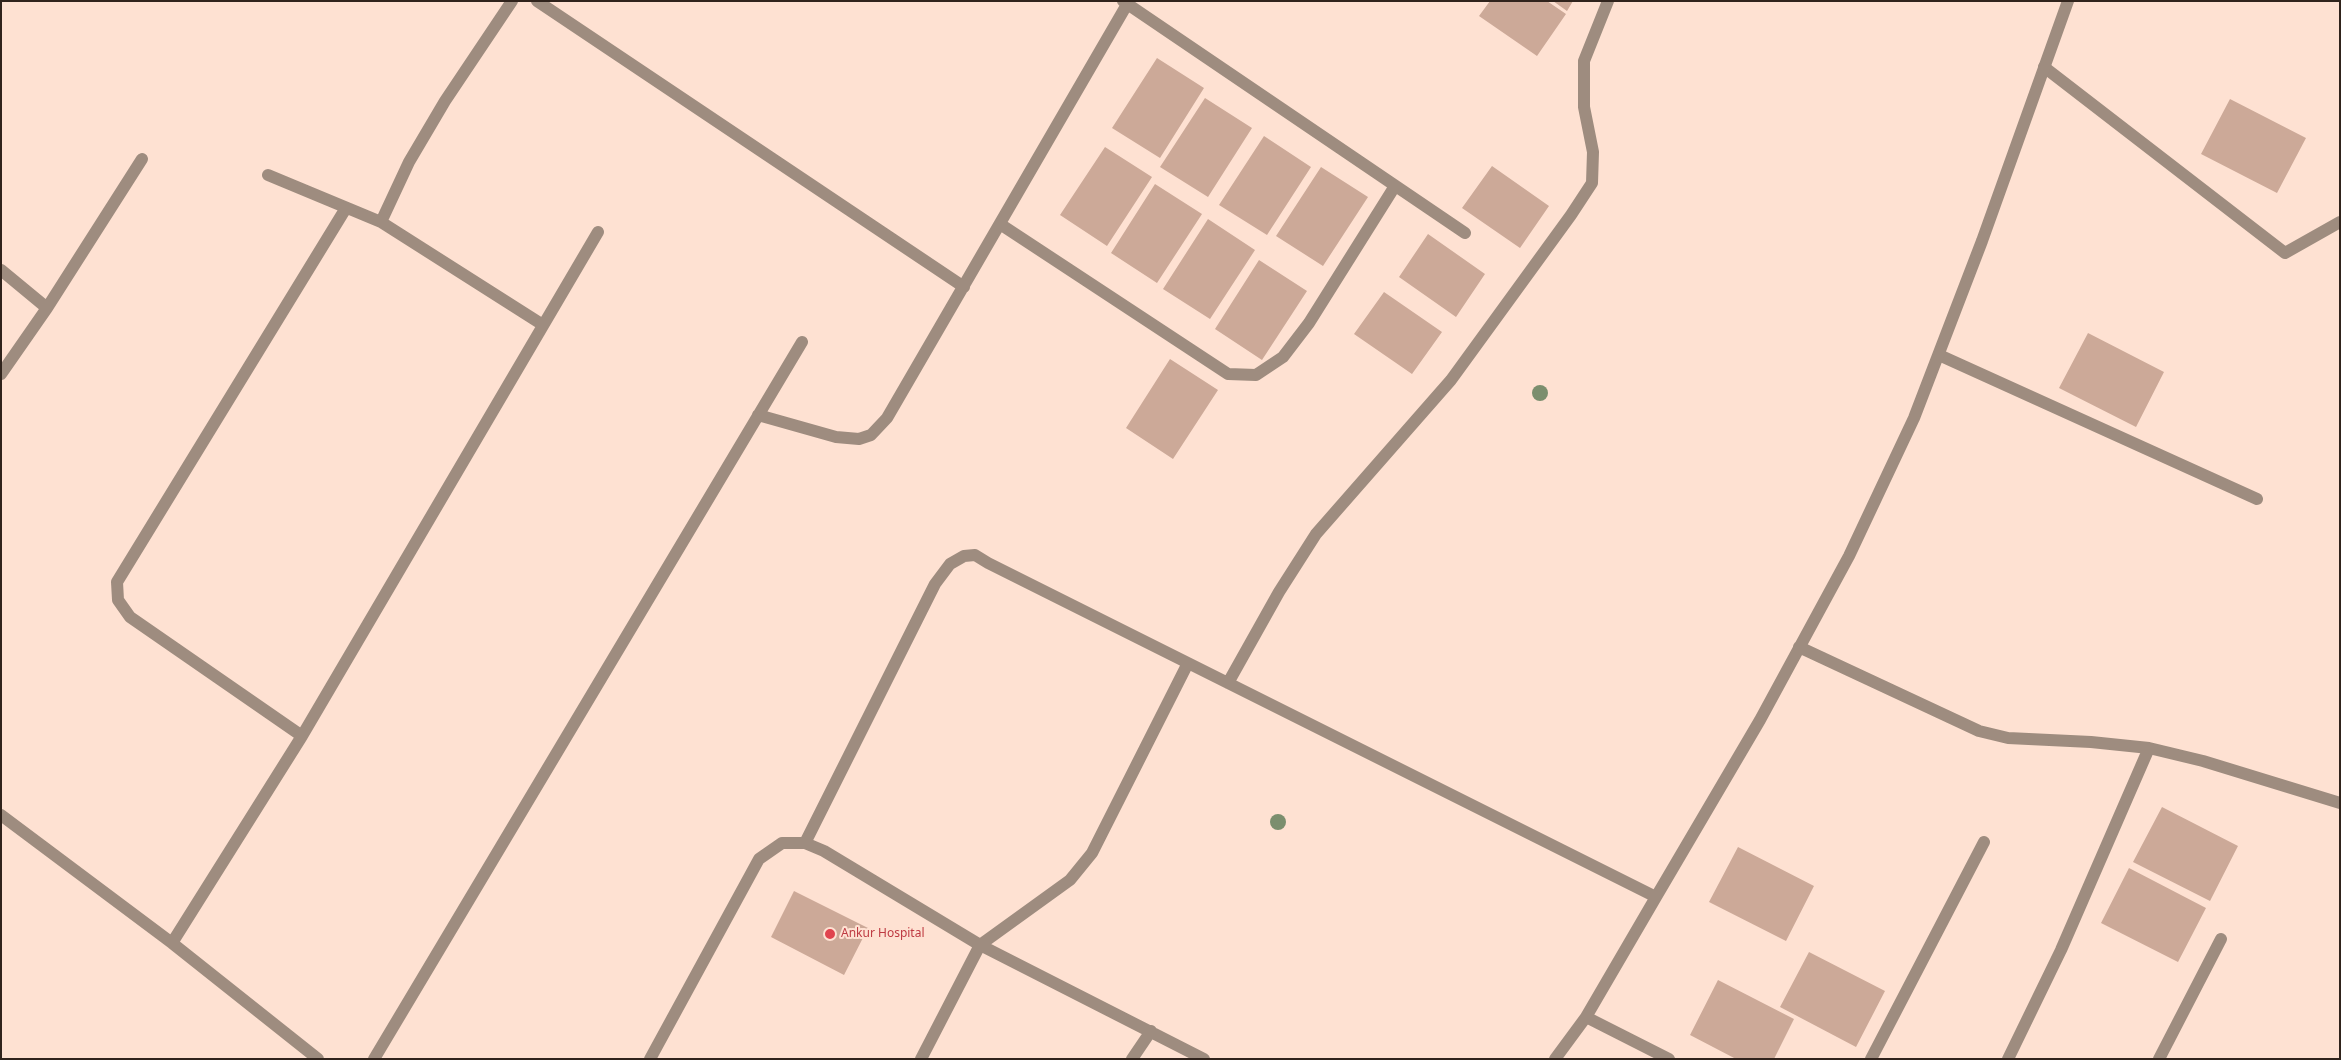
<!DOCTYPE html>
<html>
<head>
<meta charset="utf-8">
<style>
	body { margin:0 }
	#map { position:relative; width:2341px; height:1060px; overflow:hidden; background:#fee1d2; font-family:"Noto Sans",sans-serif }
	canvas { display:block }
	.frame { position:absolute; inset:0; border:2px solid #30231c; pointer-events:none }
</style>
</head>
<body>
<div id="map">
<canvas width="2341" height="1060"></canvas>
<div class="frame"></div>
</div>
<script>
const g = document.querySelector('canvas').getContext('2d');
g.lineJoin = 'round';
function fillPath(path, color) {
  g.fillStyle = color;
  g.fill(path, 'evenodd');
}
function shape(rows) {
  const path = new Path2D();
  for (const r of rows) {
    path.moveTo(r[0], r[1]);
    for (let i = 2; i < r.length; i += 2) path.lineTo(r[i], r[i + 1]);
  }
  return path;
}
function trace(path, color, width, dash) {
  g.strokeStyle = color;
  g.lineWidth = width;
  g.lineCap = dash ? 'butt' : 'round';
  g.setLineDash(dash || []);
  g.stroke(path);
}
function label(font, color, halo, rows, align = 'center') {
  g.font = font + ' "Noto Sans",sans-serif';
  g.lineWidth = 4;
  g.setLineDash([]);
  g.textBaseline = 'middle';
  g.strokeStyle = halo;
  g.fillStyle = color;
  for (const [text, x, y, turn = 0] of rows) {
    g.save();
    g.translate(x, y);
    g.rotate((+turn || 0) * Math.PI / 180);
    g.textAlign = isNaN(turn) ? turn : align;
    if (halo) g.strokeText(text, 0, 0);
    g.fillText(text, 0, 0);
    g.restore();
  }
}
fillPath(shape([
	[1490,1,1547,1,1566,14,1537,56,1479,16],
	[1553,1,1573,1,1567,11],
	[1157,58,1204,88,1160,158,1112,128],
	[1205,98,1252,128,1208,197,1160,167],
	[2230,99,2306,138,2277,193,2201,154],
	[1264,136,1311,167,1267,235,1219,205],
	[1105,147,1152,177,1107,246,1060,215],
	[1492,166,1549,206,1520,248,1462,208],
	[1321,167,1368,197,1323,266,1276,236],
	[1155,184,1202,214,1157,283,1111,253],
	[1208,219,1255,250,1210,319,1163,289],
	[1428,234,1485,274,1456,317,1399,277],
	[1259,260,1307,291,1262,360,1215,329],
	[1384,292,1442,332,1412,374,1354,334],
	[2088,333,2164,372,2136,427,2059,388],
	[1170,359,1218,390,1173,459,1126,428],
	[2162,807,2238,846,2210,901,2133,862],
	[1738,847,1814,886,1786,941,1709,902],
	[2129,868,2206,908,2178,962,2101,923],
	[794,891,868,928,844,975,771,937],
	[1809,952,1885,991,1856,1047,1780,1007],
	[1718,980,1794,1019,1774,1059,1736,1059,1690,1035]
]), '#cca998');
trace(shape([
	[2044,67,2285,253,2340,222],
	[1939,355,2257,499]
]), '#9e8c7f', 12);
trace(shape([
	[537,1,964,287],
	[1123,1,1465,233],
	[268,175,381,222,543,325],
	[381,222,409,162,445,101,512,1],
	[1000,224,1228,374,1256,375,1283,357,1309,323,1395,186],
	[1,270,47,308],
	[1,374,47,308,142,159],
	[758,415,836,437,859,439,871,435,887,418,1129,1],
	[1799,647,1979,731,2008,738,2091,742,2149,748,2203,761,2340,803],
	[1228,683,1279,592,1316,534,1451,380,1571,215,1592,183,1593,152,1584,107,1584,61,1608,1],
	[302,736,130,617,118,600,117,582,346,208],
	[1,815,172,943,318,1059],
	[805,843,935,584,950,564,964,556,975,555,988,563,1656,897],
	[172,943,302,736,598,232],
	[1586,1017,1669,1059],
	[374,1059,802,342],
	[650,1059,759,859,782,843,805,843,824,851,980,945,1204,1059],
	[921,1059,980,945,1070,880,1092,853,1188,663],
	[1132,1059,1151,1031],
	[1555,1059,1586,1017,1656,897,1760,720,1849,556,1914,418,1982,241,2068,1],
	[1871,1059,1984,842],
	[2008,1059,2061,950,2149,748],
	[2159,1059,2221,939]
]), '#9e8c7f', 12);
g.fillStyle = '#7b8e6e';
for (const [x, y] of [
	[1540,393],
	[1278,822]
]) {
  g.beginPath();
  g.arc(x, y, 8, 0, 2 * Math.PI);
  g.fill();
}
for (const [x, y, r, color] of [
	[830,934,6,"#e0444e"]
]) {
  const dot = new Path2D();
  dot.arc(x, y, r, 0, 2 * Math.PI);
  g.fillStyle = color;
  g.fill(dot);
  trace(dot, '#fee1d2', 2);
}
label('12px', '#be3a42', '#fee1d2', [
	["Ankur Hospital",841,934]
], 'left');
</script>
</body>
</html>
